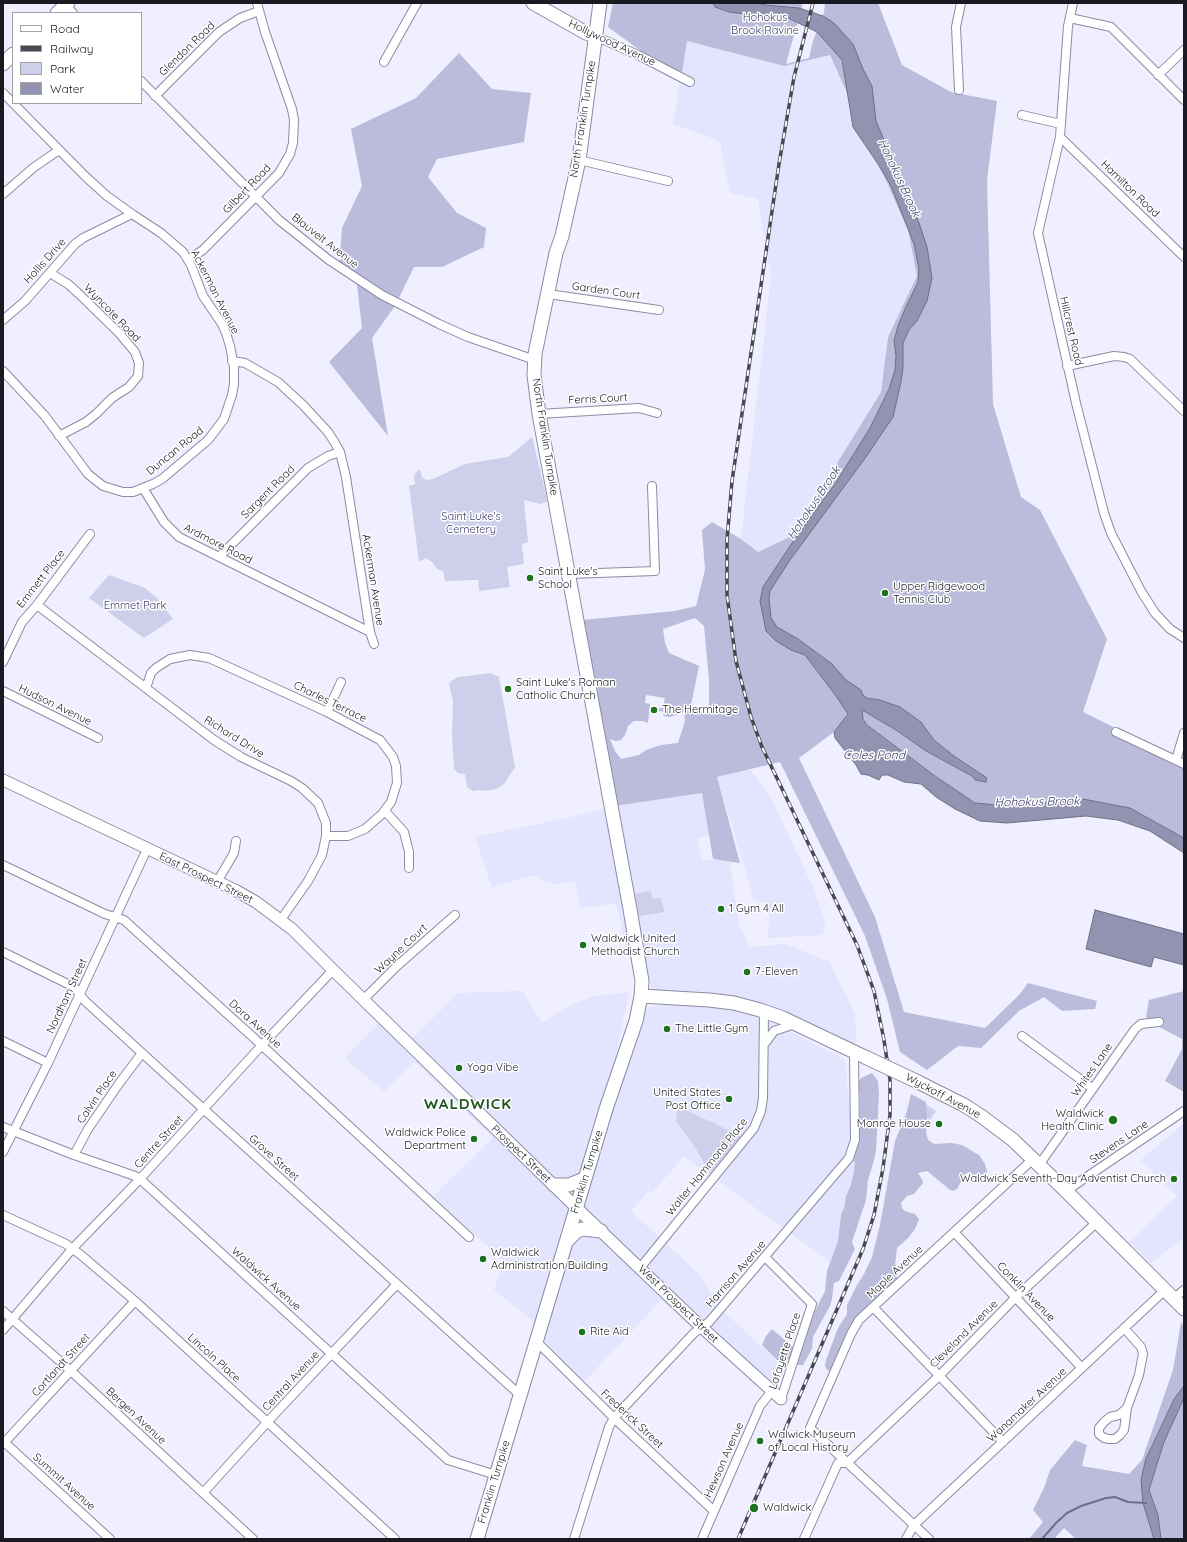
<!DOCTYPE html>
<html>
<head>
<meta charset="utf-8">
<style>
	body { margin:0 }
	#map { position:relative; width:1187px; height:1542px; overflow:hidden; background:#efefff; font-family:Quicksand,sans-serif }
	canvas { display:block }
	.frame { position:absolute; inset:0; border:4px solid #191a22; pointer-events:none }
	.legend { position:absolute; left:12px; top:12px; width:130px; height:92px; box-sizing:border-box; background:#fff; border:1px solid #a3a3a7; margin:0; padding:5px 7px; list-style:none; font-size:12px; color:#191a22 }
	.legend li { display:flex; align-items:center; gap:8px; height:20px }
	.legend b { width:20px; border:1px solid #a3a3a7 }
</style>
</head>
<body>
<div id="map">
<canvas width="1187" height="1542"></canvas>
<div class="frame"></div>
<ul class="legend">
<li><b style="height:5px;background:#fff"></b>Road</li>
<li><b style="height:5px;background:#484953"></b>Railway</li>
<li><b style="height:11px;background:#ced0eb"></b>Park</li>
<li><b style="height:11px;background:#9293b1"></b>Water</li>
</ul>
</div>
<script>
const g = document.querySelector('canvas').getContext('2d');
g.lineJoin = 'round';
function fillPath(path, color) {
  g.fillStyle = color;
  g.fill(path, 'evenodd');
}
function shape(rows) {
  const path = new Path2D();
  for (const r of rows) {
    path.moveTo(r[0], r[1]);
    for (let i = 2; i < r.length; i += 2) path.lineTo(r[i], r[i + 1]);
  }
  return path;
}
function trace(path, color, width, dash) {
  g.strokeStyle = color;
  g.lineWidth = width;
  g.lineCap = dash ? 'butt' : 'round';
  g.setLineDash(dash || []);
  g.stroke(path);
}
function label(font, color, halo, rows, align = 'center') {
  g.font = font + ' Quicksand,sans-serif';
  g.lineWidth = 3;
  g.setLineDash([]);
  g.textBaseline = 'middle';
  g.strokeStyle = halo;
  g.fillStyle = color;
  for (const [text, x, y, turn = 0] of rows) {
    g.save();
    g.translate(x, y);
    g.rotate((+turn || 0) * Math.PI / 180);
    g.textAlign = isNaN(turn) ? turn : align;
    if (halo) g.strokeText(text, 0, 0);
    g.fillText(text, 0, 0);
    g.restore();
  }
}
fillPath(shape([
	[687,41,784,66,830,55,908,230,917,276,888,337,881,392,792,536,758,552,741,539,771,276,758,199,730,193,720,141,673,124],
	[750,769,771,798,814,889,826,926,822,935,767,938,770,913,765,903,753,900,749,882,717,777],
	[702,793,710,836,697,838,702,861,729,858,739,924,750,947,786,944,829,962,855,1013,856,1042,853,1044,780,1010,707,992,652,991,640,936,623,935,616,903,581,908,575,881,557,884,541,880,533,875,492,887,475,837,563,819,615,806],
	[522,991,542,1023,566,1007,594,996,629,992,615,1059,582,1173,643,1009,666,1004,730,1009,774,1023,845,1060,855,1163,844,1237,834,1265,684,1156,652,1193,648,1191,631,1211,701,1276,718,1306,785,1369,771,1399,661,1300,584,1382,547,1344,531,1319,494,1290,504,1261,433,1197,493,1138,415,1062,384,1092,345,1058,379,1023,404,1047,458,993],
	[1184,1123,1184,1238,1151,1263,1129,1242,1177,1196,1141,1160]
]), '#e3e4fe');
fillPath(shape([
	[532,437,546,495,547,502,541,504,524,500,528,542,522,544,524,564,507,567,510,587,479,591,478,580,445,581,443,571,437,569,432,562,426,558,419,562,409,486,415,484,414,477,416,472,420,470,422,477,426,480,433,479,465,464,508,457],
	[109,575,145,588,157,598,173,619,144,638,89,598],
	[491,673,499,677,515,767,504,784,496,789,484,791,478,790,473,791,467,787,465,774,458,773,454,769,452,734,453,701,449,684,450,682,458,677],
	[651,891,652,899,663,898,661,900,665,912,639,916,635,894],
	[924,1103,936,1111,930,1120,918,1112],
	[678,1106,742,1137,710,1173,693,1144,676,1121]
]), '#ced0eb');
fillPath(shape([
	[613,3,803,3,786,64,809,58,813,41,824,12,825,3,878,3,902,65,951,92,997,101,987,180,993,404,1021,497,1040,510,1107,639,1083,712,1184,762,1184,838,1130,808,1083,799,1027,805,998,805,975,803,935,776,867,725,863,719,862,710,896,730,926,751,972,776,975,780,981,774,954,756,934,740,921,722,880,700,867,698,863,695,834,732,799,758,875,917,904,1012,985,1028,1019,995,1028,983,1097,1001,1095,1009,1062,1011,1044,997,1019,1011,981,1048,958,1046,927,1070,900,1052,887,999,865,936,780,762,717,777,740,863,713,859,702,793,615,806,582,620,675,611,696,606,705,570,702,530,712,522,741,539,758,552,792,536,881,392,888,337,917,276,908,230,830,55,784,66,687,41,682,73,645,54,608,27],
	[695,618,704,626,709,680,709,702,707,714,690,710,699,666,669,653,665,643,663,629],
	[646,695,665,698,663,708,659,708,659,711,664,712,663,716,670,717,684,712,685,721,678,743,661,745,646,750,639,755,621,759,615,751,610,739,615,741,621,740,625,735,628,726,634,721,643,721,648,723,650,704,645,703],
	[459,53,492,89,531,93,524,142,437,159,428,177,457,213,486,228,484,247,442,267,414,267,395,306,372,338,388,436,329,362,362,328,357,285,339,269,342,228,362,186,351,129,416,98],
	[1184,991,1184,1092,1165,1081,1182,1049,1182,1039,1161,1028,1146,1017,1149,1000],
	[872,1073,878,1081,879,1094,876,1151,874,1160,868,1180,866,1200,852,1242,855,1249,839,1281,834,1283,832,1299,830,1306,813,1337,812,1349,803,1365,798,1365,785,1358,782,1358,779,1362,762,1345,766,1336,772,1329,793,1347,795,1346,805,1337,814,1313,825,1291,827,1271,838,1241,841,1215,844,1208,846,1196,851,1185,853,1176,855,1163,852,1156,860,1114,860,1094,858,1086,858,1083,861,1078],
	[911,1094,926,1102,927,1118,926,1133,928,1140,934,1144,952,1143,962,1145,972,1151,979,1155,985,1164,987,1171,986,1177,984,1179,979,1179,968,1172,963,1178,957,1189,953,1191,950,1190,927,1171,918,1173,922,1179,923,1183,914,1194,907,1196,901,1203,902,1208,905,1211,915,1214,919,1219,915,1229,909,1237,897,1248,895,1264,898,1273,897,1278,894,1284,874,1303,832,1371,827,1370,825,1366,826,1360,838,1328,847,1314,847,1305,857,1285,864,1274,872,1257,880,1225,895,1141,907,1111],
	[1181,1322,1184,1326,1184,1383,1174,1399,1146,1458,1143,1502,1154,1539,1076,1539,1064,1528,1054,1539,1029,1539,1043,1522,1033,1510,1044,1488,1050,1470,1075,1440,1087,1445,1082,1466,1129,1474,1142,1460,1173,1370],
	[1184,1398,1184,1539,1161,1539,1158,1515,1149,1490,1164,1442]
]), '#bbbcdb');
const water = shape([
	[713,3,759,3,765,5,799,8,823,16,834,23,853,44,863,69,872,86,876,121,919,223,927,247,932,278,927,301,917,321,909,330,903,343,903,368,901,382,893,417,866,457,790,560,770,591,769,599,771,618,777,627,798,639,832,664,846,680,861,690,863,695,867,698,880,700,900,707,921,722,934,740,954,756,987,778,986,782,975,780,972,776,926,751,896,730,862,710,863,719,867,725,935,776,975,803,998,805,1027,805,1083,799,1130,808,1184,838,1184,853,1150,831,1118,820,1086,816,1007,823,980,821,955,809,936,797,921,784,904,782,888,775,882,775,879,780,868,775,861,774,856,765,835,738,834,732,848,714,836,696,805,655,791,650,776,641,766,631,760,601,763,587,794,540,835,484,870,428,889,389,895,370,896,356,894,341,898,326,905,309,918,282,919,269,914,244,891,186,878,164,853,127,842,60,817,32,788,18,765,14,753,15,729,12,715,7,713,3],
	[1095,910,1184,934,1184,965,1154,957,1151,967,1086,949,1095,910],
	[1184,1385,1184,1398,1164,1442,1149,1490,1158,1515,1161,1539,1154,1539,1143,1503,1141,1480,1146,1458,1152,1446,1174,1399,1184,1385]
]);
fillPath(water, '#9293b1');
trace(water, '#6e6f86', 1);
trace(shape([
	[1042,1539,1056,1523,1067,1513,1081,1506,1106,1498,1115,1497,1128,1502,1146,1503]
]), '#6e6f86', 2);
const street = shape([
	[63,3,73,13],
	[1073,3,1068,26,1060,137,1038,233,1076,403,1104,513,1111,533,1141,591,1155,613,1170,629,1184,638],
	[1070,18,1111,27,1184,100],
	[595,36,638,55,690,82],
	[384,62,417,3],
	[1158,75,1184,50],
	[141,81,279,220,329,260,382,295,439,324,468,337,535,360],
	[959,90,956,27,961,3],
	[3,93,86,177,107,196,132,214,161,233,183,252,191,265,203,296,222,324,226,333,230,346,234,367,234,384,232,395,224,419,208,440,162,479,153,484,133,492,123,492,103,486,88,474,45,416,3,371],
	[155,96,219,32,240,18,259,11],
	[1022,115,1061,124],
	[1060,137,1184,257],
	[579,160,668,181],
	[3,194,33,168,59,150],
	[188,260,203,250,279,173,290,154,293,143,294,120,292,109,265,32,257,3],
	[50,273,68,284,78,293,119,333,135,352,139,363,138,376,129,387,112,398,96,414,86,422,59,436],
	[548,294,659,310],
	[3,320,25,301,75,244,83,238,132,214],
	[232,361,245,363,278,382,303,405,328,432,335,443,340,452,346,477,370,632,374,644],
	[1067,366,1114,356,1124,357,1130,359,1184,411],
	[539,414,639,408,657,413],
	[143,488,164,522,179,537,370,632],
	[219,557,308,468,328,456,340,452],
	[569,574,655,571,652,486],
	[37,605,214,740,241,757,291,781,302,788,318,803,326,823,326,836,322,855,308,881,280,921],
	[3,662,22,622,37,605,90,534],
	[146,688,151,673,156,668,170,659,190,655,209,658,327,712,380,740,393,757,396,766,397,783,391,802,382,814,365,829,348,836,326,836],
	[3,691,98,738],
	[327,712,341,682],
	[1116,732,1184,764],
	[1176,760,1184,733],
	[385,811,404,832,409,852,409,868],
	[3,865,105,914,124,920,255,1039,469,1237],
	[217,882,234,853,236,841],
	[3,952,74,987,85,1001,198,1104,520,1395],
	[363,1000,397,966,455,915],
	[1022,1036,1092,1088],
	[3,1041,48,1063],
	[766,1042,774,1031,795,1024],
	[3,1127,74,1155,135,1176,140,1179,448,1460,496,1475],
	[3,1152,48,1063,147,849],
	[74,1155,88,1129,118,1085,142,1053],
	[1039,1165,1135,1029,1141,1024,1159,1022],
	[1066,1191,1184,1111],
	[3,1215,66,1244,81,1255,135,1301,395,1539],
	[954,1232,1082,1368],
	[765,1257,812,1304,781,1399],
	[640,1268,754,1128,761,1111,763,1098,764,1011],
	[1174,1298,1184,1290],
	[873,1307,1003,1442],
	[3,1311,71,1371,253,1539],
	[1124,1328,1141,1347,1143,1354,1139,1375,1127,1408,1119,1415,1110,1417,1104,1422,1099,1428,1099,1434,1104,1438,1109,1439,1115,1439,1120,1435,1124,1430,1127,1408],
	[3,1330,73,1248,140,1179,262,1045,333,970],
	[536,1341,614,1418,714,1511],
	[3,1441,110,1539],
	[3,1444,135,1301],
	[847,1463,939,1376,1016,1297,1097,1222],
	[203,1493,272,1417,397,1284],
	[574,1539,609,1427,614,1418,694,1333,709,1322,849,1158,855,1140,854,1052],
	[702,1539,760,1406,771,1392],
	[804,1539,838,1463,847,1463],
	[906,1539,914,1525,1165,1290],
	[929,1539,810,1428,851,1334,859,1320,1033,1159]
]);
const secondary = shape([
	[3,780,235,890,256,902,292,929,333,970,584,1215,697,1323,781,1399]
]);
const primary = shape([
	[533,3,586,33,595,36],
	[57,13,68,3],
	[3,64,13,54],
	[641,996,709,1000,734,1003,760,1010,783,1018,865,1057],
	[916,1081,964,1105,981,1116,1013,1140,1066,1191,1184,1309],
	[554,1185,569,1185,584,1179],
	[566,1242,577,1231,583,1229,601,1231],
	[477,1539,606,1109,636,1021,641,996,642,981,630,909,539,414,534,375,535,354,556,253,562,236,579,160,600,3]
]);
trace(street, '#8b8ca3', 10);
trace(secondary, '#8b8ca3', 13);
trace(primary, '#8b8ca3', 15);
trace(street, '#fff', 8);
trace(secondary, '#fff', 11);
trace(primary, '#fff', 13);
const rail = shape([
	[738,1539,863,1249,874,1215,883,1168,890,1115,890,1080,884,1040,874,991,857,945,762,747,751,717,736,661,727,595,727,540,732,481,779,164,794,77,813,3]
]);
trace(rail, '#484953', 3.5);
trace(rail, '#fff', 2, [6]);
const primaryBridge = shape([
	[865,1057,916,1081]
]);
trace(primaryBridge, '#8b8ca3', 15, []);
trace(primaryBridge, '#fff', 13);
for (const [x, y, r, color] of [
	[530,578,4,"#1b731f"],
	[885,593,4,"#1b731f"],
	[508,689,4,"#1b731f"],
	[654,710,4,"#1b731f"],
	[721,909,4,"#1b731f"],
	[583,945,4,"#1b731f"],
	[747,972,4,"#1b731f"],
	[667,1029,4,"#1b731f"],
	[459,1068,4,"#1b731f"],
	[729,1099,4,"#1b731f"],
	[1113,1120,5,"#1b731f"],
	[939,1124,4,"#1b731f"],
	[474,1139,4,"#1b731f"],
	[1174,1179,4,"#1b731f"],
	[483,1259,4,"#1b731f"],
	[582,1332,4,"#1b731f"],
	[760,1441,4,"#1b731f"],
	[754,1508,5,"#1b731f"]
]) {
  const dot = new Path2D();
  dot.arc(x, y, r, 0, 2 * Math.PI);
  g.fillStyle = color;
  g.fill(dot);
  trace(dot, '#fff', 1.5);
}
label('11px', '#403e6b', '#fff', [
	["Hohokus",765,18],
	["Brook Ravine",765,31],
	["Saint Luke's",471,517],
	["Cemetery",471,530],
	["Emmet Park",135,606]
]);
label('11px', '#191a22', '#fff', [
	["Hollywood Avenue",612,43,25],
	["Glendon Road",187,49,-44],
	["North Franklin Turnpike",583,119,-81],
	["Gilbert Road",247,189,-46],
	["Hamilton Road",1130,189,44],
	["Blauvelt Avenue",325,241,38],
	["Hollis Drive",45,261,-48],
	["Garden Court",606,291,8],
	["Ackerman Avenue",215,292,63],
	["Wyncote Road",112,313,46],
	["Hillcrest Road",1071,331,77],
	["Ferris Court",598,399,-3],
	["North Franklin Turnpike",545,437,81],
	["Duncan Road",175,451,-39],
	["Sargent Road",268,492,-45],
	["Ardmore Road",218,544,27],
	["Emmett Place",41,579,-52],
	["Ackerman Avenue",373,580,81],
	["Charles Terrace",330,702,26],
	["Hudson Avenue",55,705,26],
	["Richard Drive",234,737,32],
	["East Prospect Street",206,878,26],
	["Wayne Court",401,949,-43],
	["Nordham Street",67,996,-65],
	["Dora Avenue",255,1024,42],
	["Whites Lane",1092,1070,-55],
	["Wyckoff Avenue",943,1096,28],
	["Calvin Place",97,1097,-56],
	["Centre Street",159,1142,-48],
	["Stevens Lane",1119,1142,-34],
	["Prospect Street",521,1154,44],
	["Grove Street",274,1158,42],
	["Walter Hammond Place",707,1167,-51],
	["Franklin Turnpike",587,1172,-73],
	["Maple Avenue",895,1272,-43],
	["Harrison Avenue",736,1274,-49],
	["Waldwick Avenue",266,1279,42],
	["Conklin Avenue",1026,1292,46],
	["West Prospect Street",678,1304,44],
	["Cleveland Avenue",964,1334,-45],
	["Lafayette Place",785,1351,-72],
	["Lincoln Place",214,1358,42],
	["Cortlandt Street",61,1365,-48],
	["Central Avenue",291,1381,-47],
	["Wanamaker Avenue",1027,1405,-43],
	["Bergen Avenue",136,1416,43],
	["Frederick Street",632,1419,43],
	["Hewson Avenue",724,1460,-66],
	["Summit Avenue",64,1482,42],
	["Franklin Turnpike",494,1482,-73]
]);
label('11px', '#191a22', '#fff', [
	["Saint Luke's",538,572],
	["School",538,585],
	["Upper Ridgewood",893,587],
	["Tennis Club",893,600],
	["Saint Luke's Roman",516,683],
	["Catholic Church",516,696],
	["The Hermitage",662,710],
	["1 Gym 4 All",729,909],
	["Waldwick United",591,939],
	["Methodist Church",591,952],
	["7-Eleven",755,972],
	["The Little Gym",675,1029],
	["Yoga Vibe",467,1068],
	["United States",721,1093,"right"],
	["Post Office",721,1106,"right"],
	["Waldwick",1104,1114,"right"],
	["Health Clinic",1104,1127,"right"],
	["Monroe House",931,1124,"right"],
	["Waldwick Police",466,1133,"right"],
	["Department",466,1146,"right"],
	["Waldwick Seventh-Day Adventist Church",1166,1179,"right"],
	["Waldwick",491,1253],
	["Administration Building",491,1266],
	["Rite Aid",590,1332],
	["Walwick Museum",768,1435],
	["of Local History",768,1448],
	["Waldwick",763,1508]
], 'left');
label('italic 12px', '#3d3c68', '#fff', [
	["Hohokus Brook",899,178,65],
	["Hohokus Brook",814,503,-56],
	["Coles Pond",874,755],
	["Hohokus Brook",1037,802,-1]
]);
g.letterSpacing = '1px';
label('bold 15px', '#225722', '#fff', [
	["WALDWICK",468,1104]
]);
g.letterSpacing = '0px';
</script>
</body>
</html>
